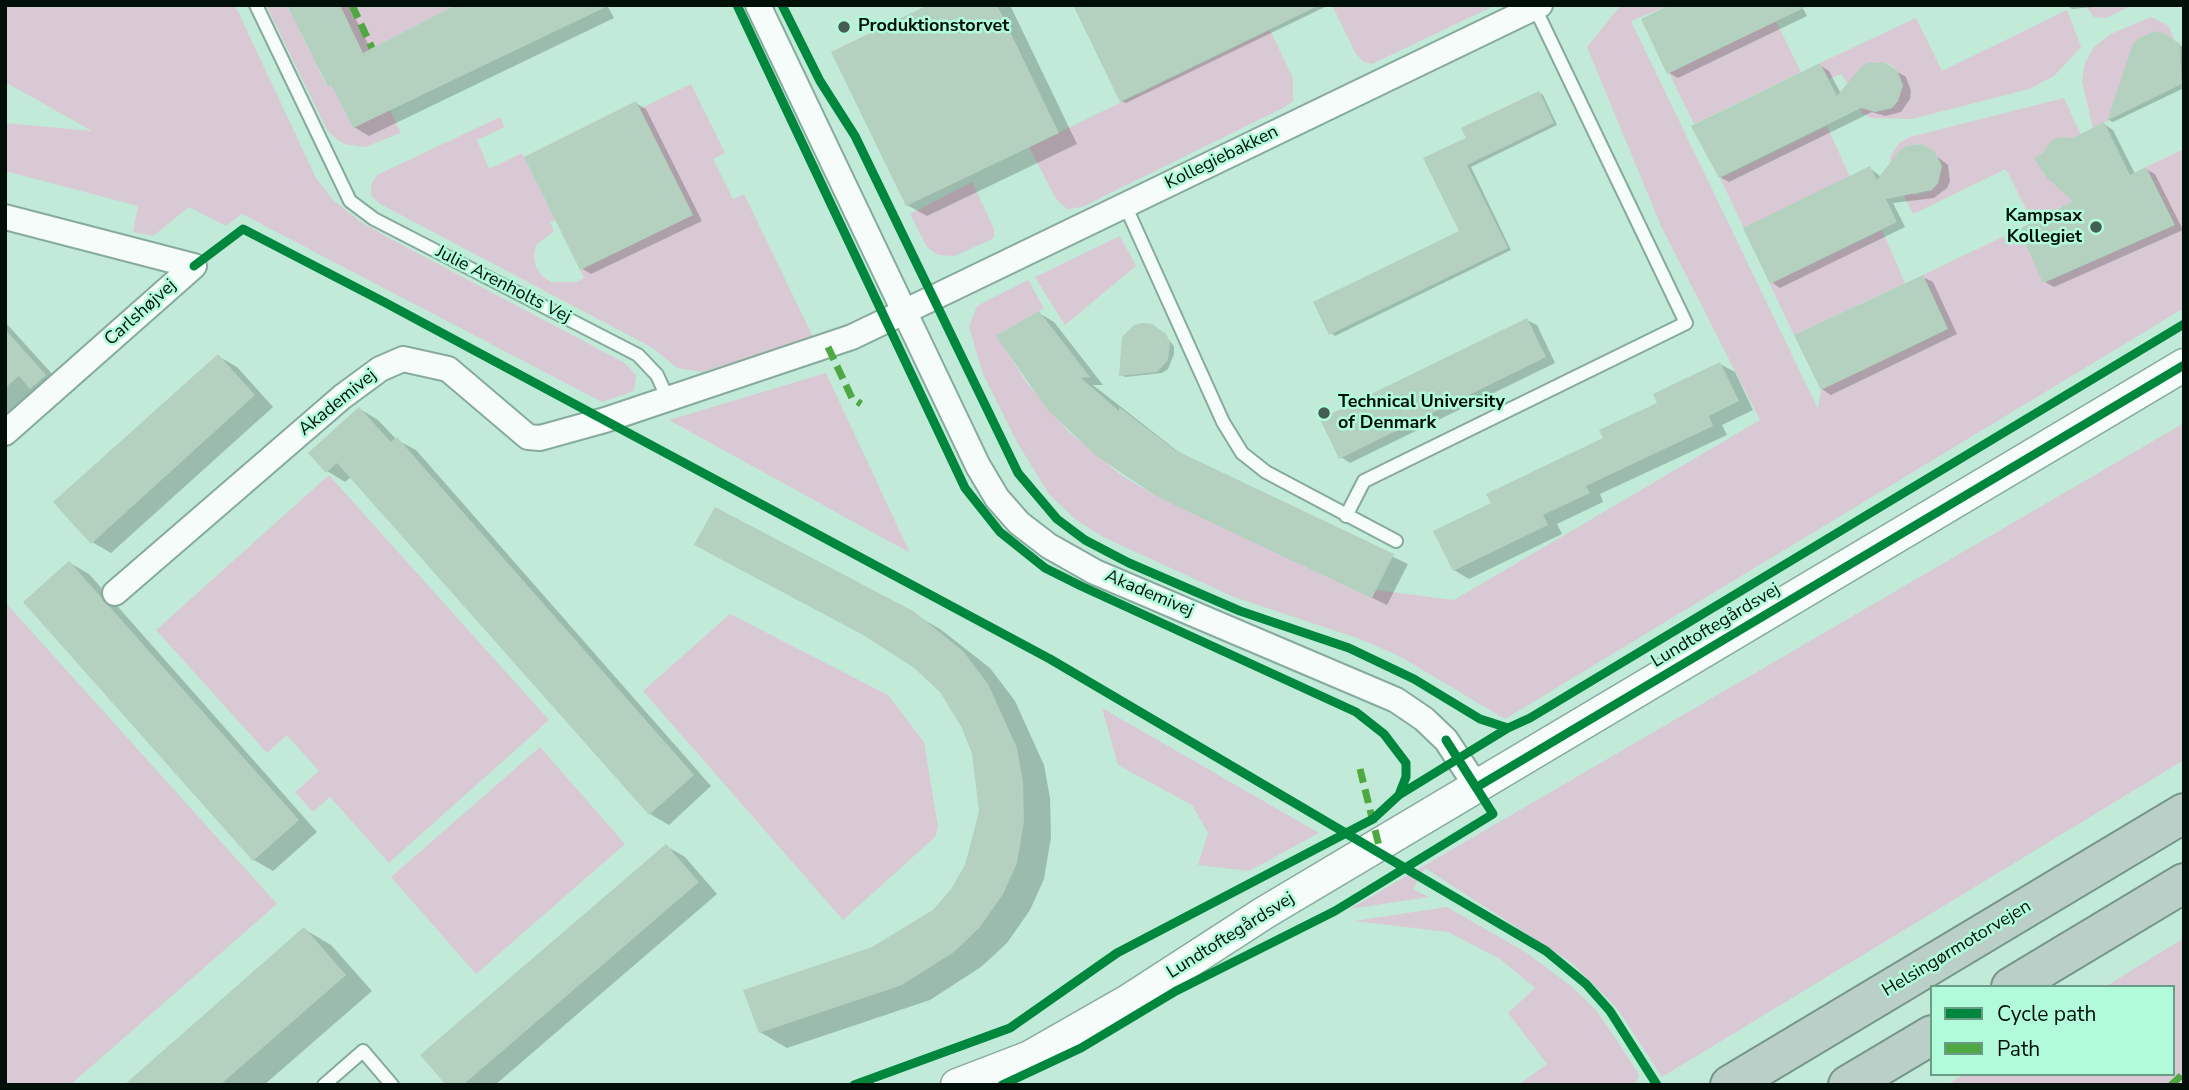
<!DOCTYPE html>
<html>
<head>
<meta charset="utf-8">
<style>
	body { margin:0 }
	#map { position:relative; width:2189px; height:1090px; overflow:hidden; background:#c2ead9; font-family:"Nunito Sans",sans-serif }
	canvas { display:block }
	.frame { position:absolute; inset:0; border:7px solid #001009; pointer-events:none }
	.legend { position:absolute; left:1930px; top:985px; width:245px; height:91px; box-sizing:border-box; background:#b1fbdb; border:2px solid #6a9d87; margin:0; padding:9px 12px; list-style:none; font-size:21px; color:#001009 }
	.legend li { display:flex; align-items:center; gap:14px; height:35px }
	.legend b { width:35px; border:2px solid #6a9d87 }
</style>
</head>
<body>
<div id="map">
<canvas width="2189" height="1090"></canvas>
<div class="frame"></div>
<ul class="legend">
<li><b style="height:9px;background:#00873e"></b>Cycle path</li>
<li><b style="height:9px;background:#4fa841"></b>Path</li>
</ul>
</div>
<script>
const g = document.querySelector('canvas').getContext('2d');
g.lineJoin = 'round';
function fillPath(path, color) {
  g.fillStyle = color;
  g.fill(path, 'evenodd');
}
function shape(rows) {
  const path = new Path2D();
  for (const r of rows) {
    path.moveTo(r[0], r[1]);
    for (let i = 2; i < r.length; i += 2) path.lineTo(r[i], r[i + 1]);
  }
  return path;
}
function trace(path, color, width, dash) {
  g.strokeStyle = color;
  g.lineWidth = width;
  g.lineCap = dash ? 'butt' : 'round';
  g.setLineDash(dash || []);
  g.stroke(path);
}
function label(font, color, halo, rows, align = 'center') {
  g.font = font + ' "Nunito Sans",sans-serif';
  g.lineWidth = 5;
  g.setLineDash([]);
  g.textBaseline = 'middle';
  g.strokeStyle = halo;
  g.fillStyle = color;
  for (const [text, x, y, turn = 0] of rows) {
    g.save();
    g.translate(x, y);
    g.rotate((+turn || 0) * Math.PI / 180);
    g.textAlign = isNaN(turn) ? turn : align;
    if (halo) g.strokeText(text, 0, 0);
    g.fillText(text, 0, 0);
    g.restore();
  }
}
fillPath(shape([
	[5,5,235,5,316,178,333,200,361,222,389,238,625,363,636,375,634,391,602,402,242,214,226,226,189,207,153,236,133,232,138,206,5,171,5,123,92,131,5,82],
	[266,5,287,5,290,12,295,10,306,31,301,34,309,50,314,48,323,68,319,71,327,87,332,85,353,128,390,110,401,133,365,147,344,144,335,138,327,130],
	[339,5,456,5,363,53],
	[1332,5,1496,5,1372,64,1364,62,1356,54],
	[1621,5,1670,5,1631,21,1818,409,1821,390,1948,329,1923,275,2019,229,2044,283,2175,225,2146,167,2184,149,2184,308,1505,719,1399,656,1360,639,1234,597,1103,537,1075,519,1049,494,1018,444,983,374,969,327,977,306,1028,280,1044,308,997,336,1026,382,1069,432,1121,475,1156,496,1371,598,1376,590,1454,600,1760,420,1661,226,1587,47],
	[2085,5,2134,5,2105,18,2094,17],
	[2067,10,2081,47,2054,76,2029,89,1912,119,1871,118,1862,113,1858,103,1875,112,1892,108,1898,101,1903,85,1897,70,1891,65,1883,62,1868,63,1856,73,1852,89,1841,74,1829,79,1820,63,1916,18,1942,71],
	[2151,17,2169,26,2174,39,2155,31,2139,38,2133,44,2179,67,2181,52,2184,83,2093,128,2082,81,2085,63,2094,47,2111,34],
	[1776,21,1801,72,1694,124,1669,73],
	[1270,30,1293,78,1293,101,1283,108,1082,207,1067,209,1056,199,1029,147],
	[691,84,725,153,713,159,733,199,744,194,814,339,702,372,677,368,653,348,380,204,371,196,371,185,377,175,500,117,505,127,477,140,489,169,522,153,555,220,550,222,554,231,536,245,534,256,536,267,542,276,551,282,576,282,584,278,580,270,693,215,640,109],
	[2064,98,2086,146,2068,137,2051,141,2041,155,2042,172,2060,187,2104,186,2032,221,2006,169,1913,214,1900,188,1915,195,1932,190,1938,183,1942,166,1935,152,1921,144,1905,146,1892,165,1890,157,1899,143,1910,137],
	[1827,126,1850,177,1744,228,1720,178],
	[972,182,994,229,994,238,955,256,938,255,927,247,910,214],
	[1882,230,1905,283,1794,335,1770,284],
	[1120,236,1136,266,1065,325,1035,277],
	[826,373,910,553,669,420],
	[2184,423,2184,760,1662,1077,1617,1008,1572,963,1425,868,1413,889,1429,897,1350,909],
	[329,475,549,720,389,863,330,797,313,812,295,792,319,771,287,735,267,753,156,630],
	[5,602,277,904,70,1085,5,1085],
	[730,614,888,695,924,742,938,827,935,837,843,920,643,691],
	[1102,708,1279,810,1319,833,1249,871,1198,865,1208,833,1192,805,1118,765],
	[540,747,625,844,476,974,391,877],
	[1447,907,1527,953,1571,986,1595,1009,1616,1039,1639,1075,1635,1085,1518,1085,1547,1064,1508,1013,1535,988,1500,959,1448,932,1354,921],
	[2184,938,2184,1085,1947,1085,1964,1074,2173,1074,2173,987,2105,987]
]), '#d9c9d4');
fillPath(shape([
	[289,5,349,5,371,50,607,5,614,18,369,136,354,127],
	[932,5,1010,5,1077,144,927,216,907,205],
	[1075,5,1329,5,1126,103,1121,101],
	[1801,5,1807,16,1678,78,1669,73],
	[2067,5,2114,5,2072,9],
	[2169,37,2184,48,2184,88,2113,122,2109,120,2135,45],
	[1883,63,1906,77,1911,91,1910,99,1901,112,1885,116,1872,112,1729,182,1720,177,1820,65,1829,71,1841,94],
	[1539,93,1543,95,1557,125,1471,167,1511,250,1335,336,1331,333,1462,232,1468,138],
	[636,103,646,109,702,221,591,274,581,268],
	[2104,124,2113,130,2135,174,2146,169,2155,174,2183,230,2054,287,2045,282,2076,201,2074,140],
	[1931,152,1948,165,1950,181,1947,188,1934,198,1893,203,1905,227,1780,288,1771,282,1870,168,1881,177],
	[1923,277,1933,282,1957,334,1831,395,1822,389],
	[1039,313,1054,322,1103,385,1093,385,1185,457,1408,564,1387,605,1173,504,1097,454],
	[1527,320,1537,325,1555,363,1350,463,1341,457],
	[5,322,64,387,50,399,35,390,5,416],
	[1159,329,1174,346,1174,354,1168,369,1162,373,1125,377,1121,375,1123,338],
	[218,356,237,367,273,407,111,553,92,542],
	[1720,364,1735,372,1753,410,1722,425,1727,435,1600,494,1603,502,1557,524,1562,534,1469,579,1454,570,1493,504,1605,439],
	[360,409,378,420,397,440,416,450,711,786,669,825,650,814,351,477,345,482,327,471],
	[70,563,89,574,317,832,273,871,254,860],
	[912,613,940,629,990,668,1015,701,1044,765,1050,798,1051,837,1044,879,1030,910,1007,943,981,967,930,1000,787,1048,760,1032,873,949,934,911,952,890,966,865,981,811,974,754],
	[666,846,685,857,717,894,495,1085,449,1085],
	[304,929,331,945,372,991,264,1085,126,1085]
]), '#0003');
fillPath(shape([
	[287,5,340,5,363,53,456,5,610,5,353,128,332,85,328,87],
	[928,5,997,5,1059,133,906,206,831,52],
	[1073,5,1320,5,1120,102],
	[1670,5,1810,5,1667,74,1641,19],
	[2155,31,2164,33,2180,44,2182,84,2107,121,2133,44,2139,38],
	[1883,62,1897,70,1903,85,1898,101,1892,108,1875,112,1861,108,1719,178,1691,126,1820,63,1837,96,1861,67,1868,63],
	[1539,91,1554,123,1467,165,1508,248,1329,335,1313,302,1459,231,1423,158,1466,138,1461,128],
	[636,101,693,215,580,270,524,157],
	[2104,122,2130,175,2146,167,2175,225,2043,283,2019,229,2073,201,2047,178,2034,158,2042,154,2051,141,2059,137,2073,138],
	[1922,144,1935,152,1942,166,1938,183,1932,190,1886,199,1897,222,1770,284,1743,228,1870,166,1877,180,1899,151,1906,146],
	[1923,275,1948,329,1821,390,1794,335],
	[1039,311,1090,377,1081,378,1119,411,1119,407,1175,450,1394,554,1372,598,1156,496,1095,455,1047,409,996,336],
	[1527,318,1546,357,1339,459,1320,419],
	[1143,323,1152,324,1166,334,1170,342,1168,360,1157,372,1119,376,1122,337,1134,325],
	[5,329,46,375,30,389,19,376,5,388],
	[218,354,255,395,91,544,53,502],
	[1720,362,1739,401,1709,416,1713,426,1586,486,1590,493,1543,515,1548,525,1453,571,1433,531,1491,503,1486,494,1603,438,1599,430,1657,403,1653,394],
	[359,407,391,442,397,437,694,775,649,815,337,463,326,473,308,453],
	[715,507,913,611,963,651,988,684,1017,748,1023,782,1024,821,1017,863,1003,894,980,927,954,952,902,985,759,1033,743,990,872,947,933,910,951,889,965,865,979,811,972,754,962,728,940,692,913,667,863,635,694,545],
	[69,561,299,820,253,861,23,602],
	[666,844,699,882,463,1085,446,1085,420,1055],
	[304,927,346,975,220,1085,124,1085]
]), '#b4d0be');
const service = shape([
	[256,5,350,201,374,219,638,355,657,375,667,397],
	[1125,205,1223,422,1242,453,1266,472,1396,541],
	[1346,516,1364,481,1686,323,1535,8],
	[324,1085,363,1051,392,1085]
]);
const minor = shape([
	[758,5,978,466,997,498,1019,523,1049,546,1095,572,1396,700,1424,719,1446,740,1477,787],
	[5,217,194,266,5,433],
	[115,593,342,397,380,369,403,359,448,369,528,437,540,438,605,420,852,337,1540,5]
]);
const tertiary = shape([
	[957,1085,1030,1057,1128,1001,1264,913,2184,365]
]);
const motorway = shape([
	[2011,987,2184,883],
	[1730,1085,2184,813],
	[1848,1085,1932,1035]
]);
trace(service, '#86ab9d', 16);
trace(minor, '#86ab9d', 28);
trace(tertiary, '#86ab9d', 35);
trace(motorway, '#75978a', 42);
trace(service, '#f6fcf9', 12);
trace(minor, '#f6fcf9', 24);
trace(tertiary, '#f6fcf9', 32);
trace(motorway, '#bacfc7', 38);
trace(shape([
	[352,5,372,48],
	[828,347,852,398,861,404],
	[1360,769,1379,846],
	[2171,1085,2184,1073]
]), '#4fa841', 7, [14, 7]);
trace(shape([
	[737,5,965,488,1000,532,1045,568,1081,586,1356,712,1384,734,1406,763,1406,777,1399,795,1373,819,1117,953,1010,1028,854,1085],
	[782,5,820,81,855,136,1018,473,1057,519,1085,540,1129,563,1240,611,1349,648,1414,679,1480,719,1508,728,1530,718,2184,324],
	[194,266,243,229,384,302,1050,659,1546,951,1586,984,1610,1011,1657,1085],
	[1477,787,2184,365],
	[1399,795,1508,728],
	[1002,1085,1081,1048,1176,991,1335,911,1493,814,1446,740]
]), '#00873e', 9);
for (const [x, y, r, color] of [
	[844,27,7,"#445c52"],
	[2096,227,7,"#445c52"],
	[1324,413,7,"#445c52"]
]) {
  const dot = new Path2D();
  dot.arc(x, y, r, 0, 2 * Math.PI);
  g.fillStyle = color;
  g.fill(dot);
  trace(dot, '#b1fbdb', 2.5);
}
label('bold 18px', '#001009', '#b1fbdb', [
	["Produktionstorvet",858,27],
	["Kampsax",2082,217,"right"],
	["Kollegiet",2082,238,"right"],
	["Technical University",1338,403],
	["of Denmark",1338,424]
], 'left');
label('18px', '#001009', '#b1fbdb', [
	["Kollegiebakken",1222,158,-26],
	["Julie Arenholts Vej",503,285,27],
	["Carlshøjvej",141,313,-42],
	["Akademivej",338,403,-39],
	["Akademivej",1149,594,23],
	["Lundtoftegårdsvej",1716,626,-31],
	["Lundtoftegårdsvej",1231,936,-32],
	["Helsingørmotorvejen",1957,949,-31]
]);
</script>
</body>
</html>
